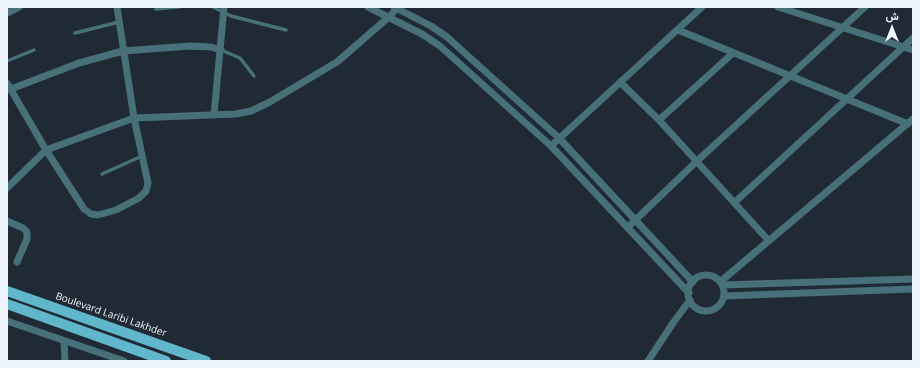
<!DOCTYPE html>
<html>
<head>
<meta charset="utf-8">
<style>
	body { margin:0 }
	#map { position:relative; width:920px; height:368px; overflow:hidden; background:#202a35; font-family:"Open Sans",Vazirmatn,sans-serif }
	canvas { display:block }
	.frame { position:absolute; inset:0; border:8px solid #edf4fb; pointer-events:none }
	.north { position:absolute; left:872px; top:8px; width:40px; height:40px; -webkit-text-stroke:3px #202a35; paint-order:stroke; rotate:0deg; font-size:11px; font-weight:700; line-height:16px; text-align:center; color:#edf4fb }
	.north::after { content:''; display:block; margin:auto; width:14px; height:18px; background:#edf4fb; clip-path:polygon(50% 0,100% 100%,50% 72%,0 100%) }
</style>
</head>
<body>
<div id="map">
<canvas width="920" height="368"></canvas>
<div class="frame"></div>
<div class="north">ش</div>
</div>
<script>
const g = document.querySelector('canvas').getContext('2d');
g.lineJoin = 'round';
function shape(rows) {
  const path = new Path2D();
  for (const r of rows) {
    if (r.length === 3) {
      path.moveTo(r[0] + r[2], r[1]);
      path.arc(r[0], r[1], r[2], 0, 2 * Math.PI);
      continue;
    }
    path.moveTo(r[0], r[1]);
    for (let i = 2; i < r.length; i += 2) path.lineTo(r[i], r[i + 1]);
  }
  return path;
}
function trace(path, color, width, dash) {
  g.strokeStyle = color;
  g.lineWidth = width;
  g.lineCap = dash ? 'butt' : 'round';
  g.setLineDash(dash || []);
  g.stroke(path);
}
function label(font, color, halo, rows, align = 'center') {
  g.font = font + ' "Open Sans",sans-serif';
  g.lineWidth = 3;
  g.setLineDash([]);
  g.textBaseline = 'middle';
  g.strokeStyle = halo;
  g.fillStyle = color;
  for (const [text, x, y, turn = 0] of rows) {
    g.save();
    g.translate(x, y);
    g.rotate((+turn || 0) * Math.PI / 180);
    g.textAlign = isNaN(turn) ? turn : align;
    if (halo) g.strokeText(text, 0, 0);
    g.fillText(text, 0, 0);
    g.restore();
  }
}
trace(shape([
	[213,7,231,16,286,30],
	[156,9,179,7],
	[75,33,119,22],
	[221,50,240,58,254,76],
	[7,61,34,50],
	[102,174,142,156]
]), '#487079', 3.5);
trace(shape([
	[368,7,422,34,440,46,551,146,689,293],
	[394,7,431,26,447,37,559,138,693,282],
	[778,7,913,50],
	[7,13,19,7],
	[678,30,908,124],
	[620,82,659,120,769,241],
	[7,83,46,150,84,209,91,214,98,215,116,210,139,198,146,191,148,183,134,118,117,7],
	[11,89,79,63,123,51,190,46,211,47,221,50],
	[214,115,224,7],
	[659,120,733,53],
	[551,146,702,7],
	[7,188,46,150,134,118,236,114,251,111,268,103,337,62,390,16,397,8],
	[735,202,913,38],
	[7,221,23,228,27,232,27,239,17,262],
	[628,227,697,161,865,7],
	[706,293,18],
	[720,282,913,119],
	[722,285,913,279],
	[724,296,913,289],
	[7,321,124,361],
	[64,342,65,361],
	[648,361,673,323,690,300]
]), '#487079', 7);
trace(shape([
	[7,291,206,361],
	[7,304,166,361]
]), '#60b6ca', 10);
label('10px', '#edf4fb', '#202a35', [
	["Boulevard Laribi Lakhder",111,315,19]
]);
</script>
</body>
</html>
